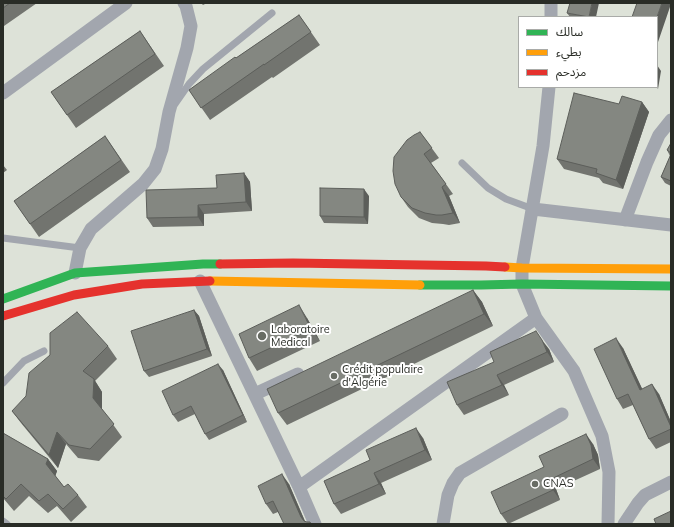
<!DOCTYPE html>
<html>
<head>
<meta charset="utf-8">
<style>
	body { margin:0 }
	#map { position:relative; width:674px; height:527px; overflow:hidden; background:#dde2d8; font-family:Mulish,"Noto Sans Arabic",sans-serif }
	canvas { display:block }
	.frame { position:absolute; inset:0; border:4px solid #292c26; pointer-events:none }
	.legend { position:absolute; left:518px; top:16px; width:140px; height:72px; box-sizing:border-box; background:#fff; border:1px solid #a9aba8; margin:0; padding:5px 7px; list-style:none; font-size:12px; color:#292c26 }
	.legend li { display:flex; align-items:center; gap:8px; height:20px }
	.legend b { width:20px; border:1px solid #a9aba8 }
</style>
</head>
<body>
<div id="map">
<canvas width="674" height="527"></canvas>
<div class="frame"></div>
<ul class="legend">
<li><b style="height:5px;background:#30b455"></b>سالك</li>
<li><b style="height:5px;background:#ff9f0a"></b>بطيء</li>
<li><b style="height:5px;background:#e5322d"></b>مزدحم</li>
</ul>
</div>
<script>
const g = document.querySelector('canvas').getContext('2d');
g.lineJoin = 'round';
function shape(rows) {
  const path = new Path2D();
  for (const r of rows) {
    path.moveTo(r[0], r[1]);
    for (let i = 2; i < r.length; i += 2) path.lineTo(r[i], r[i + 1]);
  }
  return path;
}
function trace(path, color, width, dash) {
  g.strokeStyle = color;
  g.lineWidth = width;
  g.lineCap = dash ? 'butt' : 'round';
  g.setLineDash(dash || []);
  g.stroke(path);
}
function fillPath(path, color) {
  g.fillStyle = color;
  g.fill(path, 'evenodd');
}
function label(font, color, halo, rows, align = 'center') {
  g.font = font + ' Mulish,sans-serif';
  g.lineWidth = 4;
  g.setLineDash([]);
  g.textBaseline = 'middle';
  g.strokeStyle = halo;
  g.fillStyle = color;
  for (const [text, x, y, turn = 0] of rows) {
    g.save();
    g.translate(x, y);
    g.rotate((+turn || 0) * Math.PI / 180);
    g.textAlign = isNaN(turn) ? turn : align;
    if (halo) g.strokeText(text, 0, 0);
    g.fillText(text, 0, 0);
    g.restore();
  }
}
trace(shape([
	[175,104,189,84,203,69,272,13],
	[462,163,488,188,506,199,533,209],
	[3,238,80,248],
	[3,383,24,361,44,351],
	[3,521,7,524]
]), '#a2a6ae', 7);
trace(shape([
	[551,17,551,3],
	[549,87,543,146,522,268,522,284,536,318,574,371,602,436,609,472,608,524],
	[3,93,126,3],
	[533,209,671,225],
	[625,220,647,162,659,135,671,120],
	[75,273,80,248,91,229,143,184,155,169,162,149,169,112,187,48,191,26,186,6,184,3],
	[200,281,299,487,315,524],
	[255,394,298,374],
	[299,487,536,318],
	[443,524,448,495,453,483,460,473,562,414],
	[624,524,638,503,645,495,671,482]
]), '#a2a6ae', 13);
trace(shape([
	[420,285,481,285,522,284,671,286],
	[3,299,75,273,203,264,220,264]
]), '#30b455', 9);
trace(shape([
	[505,267,522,268,671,269],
	[210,281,420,285]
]), '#ff9f0a', 9);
trace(shape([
	[220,264,293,263,486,266,505,267],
	[3,316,74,295,142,284,210,281]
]), '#e5322d', 9);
fillPath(shape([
	[3,3,37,3,4,26,3,24],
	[201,3,207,3,203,5],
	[567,13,596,17,570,17],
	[299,15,320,45,273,78,272,77,210,120,189,90,236,58],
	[140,31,164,66,76,128,51,92],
	[642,102,649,112,623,189,603,183,599,178,564,169,557,159,619,104],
	[420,132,439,158,431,163,453,194,449,196,460,223,449,225,443,224,432,223,419,218,408,207,401,197],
	[105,136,130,172,39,237,14,201],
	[671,143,671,186,665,183,661,177,670,156,667,150],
	[3,165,7,170,3,173],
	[244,173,250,182,252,211,204,214,204,226,153,227,147,218,217,188],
	[369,196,368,224,324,223,320,216],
	[473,290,482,302,493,326,287,425,278,413],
	[194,310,199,316,212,356,149,377,144,371],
	[307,318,320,341,257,371,249,358],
	[108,346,117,359,95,381,102,392,102,409,122,437,99,461,78,458,66,444,58,468,21,423,12,411],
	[623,348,642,389,659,394,671,422,671,442,656,449,649,439,633,405,623,409,617,399],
	[549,349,554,362,504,385,509,395,464,415,457,405,494,362],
	[223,370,247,422,209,440,205,434,195,414,178,422,173,415],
	[3,433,48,459,57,471,55,476,64,487,78,495,87,507,71,522,57,506,48,513,29,496,14,511,3,498],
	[423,438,432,460,381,483,386,494,341,514,334,504,324,481],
	[593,444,598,455,600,469,556,489,560,500,508,524,501,514],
	[289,484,305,521,278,512,273,514,266,504]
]), '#72746f');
fillPath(shape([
	[592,3,599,3,596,17,589,17],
	[662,3,671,3,671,4,657,45,657,17],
	[657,65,661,71,658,89,657,87],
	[642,102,649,112,623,189,616,180],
	[244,173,250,182,252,211,246,202],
	[442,187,449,196,460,223,453,213],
	[364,189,369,196,368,224,364,217],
	[198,205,204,214,204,226,198,217],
	[473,290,482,302,493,326,484,314],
	[299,305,307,318,320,341,311,329],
	[194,310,199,316,212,356,207,349],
	[616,338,623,348,647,399,640,390],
	[542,340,549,349,554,362,547,352],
	[218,364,223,370,247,422,243,415],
	[497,375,504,385,509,395,502,385],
	[94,379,102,392,102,411,93,398],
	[652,384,659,394,671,422,671,427],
	[416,428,423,438,432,460,425,450],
	[57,432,66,444,58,468,49,455],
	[586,434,593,444,598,455,600,469,593,459],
	[48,459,57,471,55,477,46,464],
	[374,473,381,483,386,494,379,484],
	[282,474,289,484,306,524,301,517],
	[549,480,556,489,560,500,553,490]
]), '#5c5e5a');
const building = shape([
	[3,3,10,3,3,8,3,3],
	[570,3,592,3,589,17,567,13,570,3],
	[637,3,662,3,657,17,632,17,637,3],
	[299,15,311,32,264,65,264,64,201,108,189,90,235,57,236,58,299,15],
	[140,31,155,54,67,115,51,92,140,31],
	[574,93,619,104,622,96,642,102,616,180,596,173,597,169,557,159,574,93],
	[420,132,432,148,424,154,446,184,442,187,453,213,442,215,436,215,425,213,412,208,401,197,395,184,393,171,394,157,407,140,414,135,420,132],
	[105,136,121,160,30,224,14,201,105,136],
	[671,143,671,153,667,150,671,143],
	[671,154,671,181,661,177,671,154],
	[244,173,246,202,198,205,198,217,147,218,146,190,217,188,216,175,244,173],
	[320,188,364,189,364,217,320,216,320,188],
	[473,290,484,314,278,413,267,389,473,290],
	[299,305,311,329,249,358,239,334,299,305],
	[194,310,207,349,144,371,131,331,194,310],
	[77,312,108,346,83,371,94,379,93,398,114,424,90,449,69,445,57,432,49,455,12,411,26,396,29,373,50,355,50,333,77,312],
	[536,331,542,340,547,352,497,375,502,385,457,405,447,382,494,362,490,352,536,331],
	[616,338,640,390,652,384,671,427,671,429,649,439,628,394,617,399,594,349,616,338],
	[218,364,243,415,205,434,191,406,173,415,162,391,218,364],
	[416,428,425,450,374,473,379,484,334,504,324,481,370,460,366,450,416,428],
	[3,433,48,459,46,464,64,487,68,484,78,495,63,509,48,494,39,501,21,484,6,499,3,496,3,463,4,462,3,461,3,433],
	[586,434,591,445,593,459,549,480,553,490,501,514,491,492,544,467,539,456,586,434],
	[282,474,301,517,304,521,307,522,310,522,311,524,284,524,273,501,266,504,258,486,282,474],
	[671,511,671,524,656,524,654,519,671,511]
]);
fillPath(building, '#848781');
trace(building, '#5c5e5a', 1);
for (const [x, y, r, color] of [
	[262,336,5,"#686c64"],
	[334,376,4,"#686c64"],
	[535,484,4,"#686c64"]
]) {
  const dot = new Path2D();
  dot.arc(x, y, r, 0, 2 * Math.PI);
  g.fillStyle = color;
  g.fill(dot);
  trace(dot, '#fff', 1.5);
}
label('11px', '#292c26', '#fff', [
	["Laboratoire",271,330],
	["Medical",271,343],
	["Crédit populaire",342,370],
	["d'Algérie",342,383],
	["CNAS",543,484]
], 'left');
</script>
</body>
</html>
